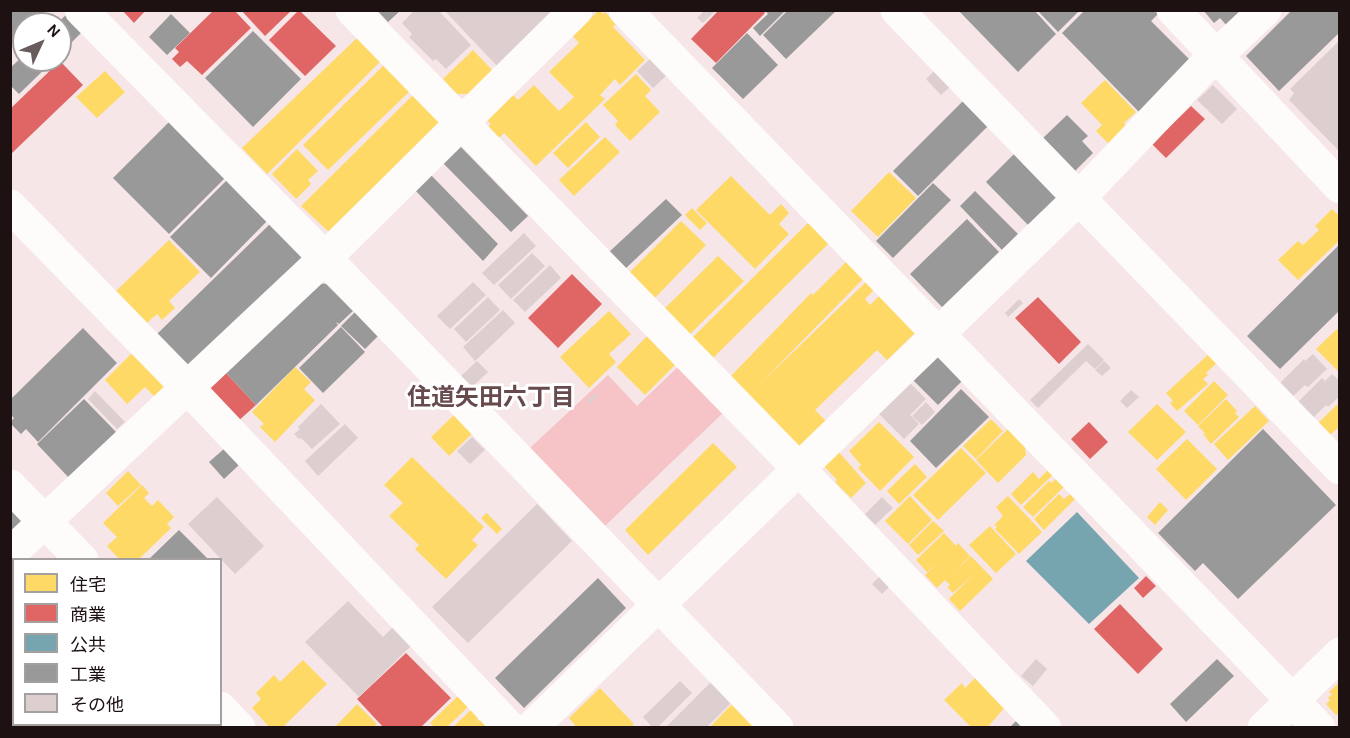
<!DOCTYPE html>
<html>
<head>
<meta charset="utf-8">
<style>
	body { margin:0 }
	#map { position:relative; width:1350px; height:738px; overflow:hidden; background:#f6e6e7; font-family:Karla,"Noto Sans JP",sans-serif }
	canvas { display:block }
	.frame { position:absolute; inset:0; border:12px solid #1d1112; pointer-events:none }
	.legend { position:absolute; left:12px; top:558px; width:210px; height:168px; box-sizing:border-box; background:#fff; border:2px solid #a5a0a0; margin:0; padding:8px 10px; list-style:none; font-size:18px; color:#1d1112 }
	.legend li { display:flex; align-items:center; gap:12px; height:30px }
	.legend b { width:30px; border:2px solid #a5a0a0 }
	.north { position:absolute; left:12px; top:12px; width:60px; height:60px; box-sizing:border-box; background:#fff; border:2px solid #a5a0a0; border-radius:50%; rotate:46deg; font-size:16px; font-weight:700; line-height:24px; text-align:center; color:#1d1112 }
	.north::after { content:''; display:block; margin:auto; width:21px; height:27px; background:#695c5d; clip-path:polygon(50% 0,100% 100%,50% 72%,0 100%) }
</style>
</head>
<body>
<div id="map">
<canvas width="1350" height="738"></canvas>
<div class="frame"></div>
<ul class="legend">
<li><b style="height:16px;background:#ffd966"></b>住宅</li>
<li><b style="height:16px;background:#e06666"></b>商業</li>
<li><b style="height:16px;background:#76a5af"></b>公共</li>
<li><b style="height:16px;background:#999"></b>工業</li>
<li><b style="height:16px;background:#ddcfcf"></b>その他</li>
</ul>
<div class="north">N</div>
</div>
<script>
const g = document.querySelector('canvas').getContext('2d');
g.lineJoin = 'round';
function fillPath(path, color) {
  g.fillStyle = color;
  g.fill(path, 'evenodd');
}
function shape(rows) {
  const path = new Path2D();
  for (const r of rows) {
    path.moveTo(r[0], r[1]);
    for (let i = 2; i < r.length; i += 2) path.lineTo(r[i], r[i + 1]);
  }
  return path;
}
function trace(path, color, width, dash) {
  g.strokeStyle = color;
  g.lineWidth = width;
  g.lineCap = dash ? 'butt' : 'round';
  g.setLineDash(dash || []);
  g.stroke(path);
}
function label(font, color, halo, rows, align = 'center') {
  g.font = font + ' Karla,"Noto Sans JP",sans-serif';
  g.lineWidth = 6;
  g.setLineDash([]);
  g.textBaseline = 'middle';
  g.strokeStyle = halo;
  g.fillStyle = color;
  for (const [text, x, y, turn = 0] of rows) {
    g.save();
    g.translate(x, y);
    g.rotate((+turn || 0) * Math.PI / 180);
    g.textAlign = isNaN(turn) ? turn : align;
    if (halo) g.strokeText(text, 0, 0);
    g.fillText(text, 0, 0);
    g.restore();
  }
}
fillPath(shape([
	[681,364,726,410,605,526,530,448,608,375,637,406]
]), '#f6c3c7');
fillPath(shape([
	[599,10,603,14,605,12,616,24,613,27,645,60,620,85,615,79,600,95,605,99,536,166,504,133,499,138,488,127,491,124,486,119,512,94,518,100,534,85,559,111,574,97,549,72,579,43,573,36],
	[357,38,385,57,267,174,242,148],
	[473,50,494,72,472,94,457,94,443,79],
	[385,64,411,90,328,170,303,145],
	[105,71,125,92,97,118,76,97],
	[636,74,651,90,645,96,660,112,630,141,615,125,618,121,603,105],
	[1105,80,1136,112,1124,123,1129,128,1111,146,1096,131,1102,125,1081,103],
	[415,93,441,120,329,232,301,206],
	[586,122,600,137,568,168,553,153],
	[605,137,620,152,574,196,559,180],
	[297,149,318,171,308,180,311,184,296,199,272,174],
	[889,172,916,198,878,237,851,211],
	[731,176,770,215,781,204,789,213,779,224,789,234,755,269,696,210],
	[692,208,707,223,700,230,685,215],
	[1332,209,1340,217,1340,240,1298,280,1278,260,1298,241,1303,245,1319,230,1315,226],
	[681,221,706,245,653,300,628,274],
	[810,221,830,242,711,360,691,339],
	[169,240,200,272,169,301,175,308,162,320,157,314,147,323,116,291],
	[718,256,744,281,688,336,663,310],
	[847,261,864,278,761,383,867,281,875,289,865,299,870,305,879,296,915,333,887,360,877,350,815,410,826,421,799,448,729,378,811,293,813,295],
	[609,311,631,334,609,354,616,362,589,388,560,357],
	[1337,329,1340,332,1340,373,1316,349],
	[649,334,675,365,645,395,617,367],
	[133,352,168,388,157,399,145,387,127,404,105,380],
	[1211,352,1219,361,1206,373,1208,375,1203,379,1208,384,1177,411,1170,403,1173,401,1166,393],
	[295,367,311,382,304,389,315,400,275,442,260,427,264,424,252,412],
	[1214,381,1228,395,1198,425,1184,411],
	[1226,399,1237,411,1235,413,1239,417,1211,444,1203,434,1205,433,1198,426],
	[1340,402,1340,426,1329,436,1317,424],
	[1157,404,1186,432,1157,460,1128,432],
	[1255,406,1269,421,1228,460,1214,444],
	[454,415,473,433,449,456,431,437],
	[991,419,1003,431,976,459,963,446],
	[879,422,914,457,880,491,858,468,861,465,849,451],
	[1010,427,1024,442,1026,455,998,483,976,460],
	[1187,439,1217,469,1186,500,1156,469],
	[713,443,737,467,648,555,625,530],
	[961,448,986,473,938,520,913,495],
	[838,451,866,483,851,498,835,482,837,480,823,465],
	[412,457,484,527,472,540,478,545,446,579,415,549,419,545,389,516,403,503,384,485],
	[915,464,927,477,899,504,887,491],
	[1049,469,1054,474,1021,505,1011,494,1033,472,1039,479],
	[128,471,141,485,118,506,106,493],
	[1057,478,1065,486,1033,517,1023,507,1049,481,1051,483],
	[142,485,149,493,144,498,152,506,158,500,174,517,167,524,171,528,138,560,120,560,107,546,117,537,103,523],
	[1059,494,1064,499,1070,494,1075,499,1044,530,1034,519],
	[910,496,932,520,908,544,885,521],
	[1008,496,1042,532,1019,554,995,529,997,527,994,525,1003,516,996,507],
	[1160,502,1168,510,1155,525,1147,517],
	[487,513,502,529,497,534,481,518],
	[933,521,944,531,918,555,909,545],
	[990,526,1016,554,996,573,969,545],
	[944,533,956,546,958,543,970,556,952,575,971,556,993,579,960,611,949,599,974,574,953,593,947,587,950,585,945,580,937,588,925,575,937,563,927,572,916,560],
	[303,660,327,684,282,728,270,728,252,708,261,699,256,693,274,675,280,682],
	[975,678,1005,707,987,728,972,728,944,700,962,683,965,688],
	[1340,682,1340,712,1336,715,1326,704,1330,700,1328,698,1332,694,1329,692],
	[600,688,634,724,631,728,577,728,569,718],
	[460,694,470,705,446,728,435,728,430,723],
	[733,703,757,728,709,728],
	[357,704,377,724,373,728,334,728],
	[474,707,481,715,477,719,479,721,483,717,493,728,452,728]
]), '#ffd966');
fillPath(shape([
	[122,10,146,10,134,23],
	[214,10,234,10,251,28,202,75,187,61,180,67,172,59,179,52,175,48],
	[241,10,292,10,265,36],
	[299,10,336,46,305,76,269,40],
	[719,10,762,10,765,13,716,63,691,39],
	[60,61,83,85,10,155,10,109],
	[1191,106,1205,119,1166,158,1152,144],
	[572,274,602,304,558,348,528,318],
	[1038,297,1081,342,1059,364,1015,318],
	[226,373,256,405,236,423,206,392],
	[1089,422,1108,442,1090,459,1071,439],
	[1146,576,1156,586,1143,598,1134,588],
	[1120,604,1163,649,1138,674,1094,629],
	[406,653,451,698,420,728,384,728,357,699]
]), '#e06666');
fillPath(shape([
	[1077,512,1139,578,1089,624,1026,561]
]), '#76a5af');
fillPath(shape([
	[10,10,46,10,32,24,24,24,24,31,10,44],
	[377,10,401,10,388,22],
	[765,10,786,10,760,36,753,28,768,14],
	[788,10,837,10,786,59,763,35],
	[958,10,1034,10,1056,34,1018,72],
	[1037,10,1080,10,1058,32],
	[1085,10,1154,10,1158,14,1151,21,1191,61,1140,113,1062,33],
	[1203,10,1247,10,1229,28,1220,18,1214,23],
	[1292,10,1340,10,1340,32,1279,91,1246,56],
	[67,14,83,31,60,54,60,24,56,24],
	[171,14,190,33,167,55,149,37],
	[253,31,301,79,253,127,205,78],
	[747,33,778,65,743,99,712,68],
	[24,55,24,60,54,60,19,94,10,85,10,68],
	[965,99,990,124,918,196,893,171],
	[1067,115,1088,136,1082,141,1093,153,1075,171,1043,138],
	[170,121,226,177,169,234,113,178],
	[459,145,528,216,511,232,442,162],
	[1018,150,1062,195,1029,226,986,182],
	[430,174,498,244,483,261,414,189],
	[227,180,268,220,211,278,170,237],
	[933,183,951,200,893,258,876,241],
	[975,191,1018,234,1002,250,960,206],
	[666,199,682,215,624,270,608,253],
	[967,219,999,252,942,307,910,274],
	[271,223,304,257,188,370,155,336],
	[1340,244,1340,310,1280,369,1247,336],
	[319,283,326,284,353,311,339,324,336,322,338,325,256,405,226,373],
	[355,312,379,335,365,349,341,326],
	[341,327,365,352,323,393,299,368],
	[83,328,117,363,38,442,26,429,21,434,10,423,14,418,10,414,10,400],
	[936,353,963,380,938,405,911,378],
	[961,389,989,417,936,468,910,441],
	[84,399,117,433,70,479,37,444],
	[1263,429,1336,505,1238,599,1203,563,1195,571,1158,533],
	[225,448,240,464,224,479,209,462],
	[10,507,25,522,10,536],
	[179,530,209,560,148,560],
	[598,578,626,608,524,708,495,678],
	[1217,659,1234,676,1186,722,1170,704],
	[1019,718,1029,728,1009,728]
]), '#999');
fillPath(shape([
	[415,10,438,10,471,45,446,69,436,59,433,61,409,37,412,34,402,23],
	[444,10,556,10,498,67],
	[705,10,716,10,703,23,697,18],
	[1340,40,1340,152,1289,100,1294,93,1290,89],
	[651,58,667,75,653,88,637,71],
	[935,70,950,87,941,95,926,79],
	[1213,85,1237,109,1222,124,1197,100],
	[524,233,536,246,494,285,482,273],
	[532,253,545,266,511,299,498,285],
	[550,265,561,278,525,312,513,300],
	[473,282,486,295,450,329,437,316],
	[488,297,500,310,466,342,454,329],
	[1019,299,1023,303,1008,317,1005,313],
	[503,310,515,323,475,361,463,347],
	[1088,344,1104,360,1095,369,1086,361,1038,408,1030,400],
	[1313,354,1327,369,1308,387,1305,385,1291,398,1279,384,1304,359,1305,361],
	[477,361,488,372,472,387,461,376],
	[1104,361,1111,368,1102,376,1095,370],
	[1332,374,1340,381,1340,396,1328,407,1326,405,1312,419,1297,403,1322,378,1325,381],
	[910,383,926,399,910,415,919,424,904,439,879,414],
	[1131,390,1139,397,1127,408,1120,401],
	[95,391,125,422,117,429,88,399],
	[594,394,597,397,590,404,586,401],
	[926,402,935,412,922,425,912,416],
	[321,404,340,424,312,449,301,438,299,439,294,434,300,429,298,427],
	[345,424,358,438,318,476,305,461],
	[472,437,485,450,470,464,457,451],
	[217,497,264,546,235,574,188,524],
	[882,497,893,508,875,525,864,515],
	[537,504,572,541,468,643,432,607],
	[883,573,893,583,882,594,872,584],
	[348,601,383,637,394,626,412,645,359,697,305,642],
	[1036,659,1047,669,1033,686,1021,676],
	[680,681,692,693,657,728,653,728,643,717],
	[712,681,732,702,706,728,665,728]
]), '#ddcfcf');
trace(shape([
	[81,10,325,258,777,728],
	[352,10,799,469,1045,728],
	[625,10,1319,728],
	[897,10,1340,468],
	[1173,10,1340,187],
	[10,206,187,387,510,728],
	[10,486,82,560],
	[10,554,325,258,576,10],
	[220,708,239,728],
	[531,728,1078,199,1200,71,1265,10],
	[1264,728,1340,654]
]), '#fefbfb', 33);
label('bold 24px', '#674a4c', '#fff', [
	["住道矢田六丁目",491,398]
]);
</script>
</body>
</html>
